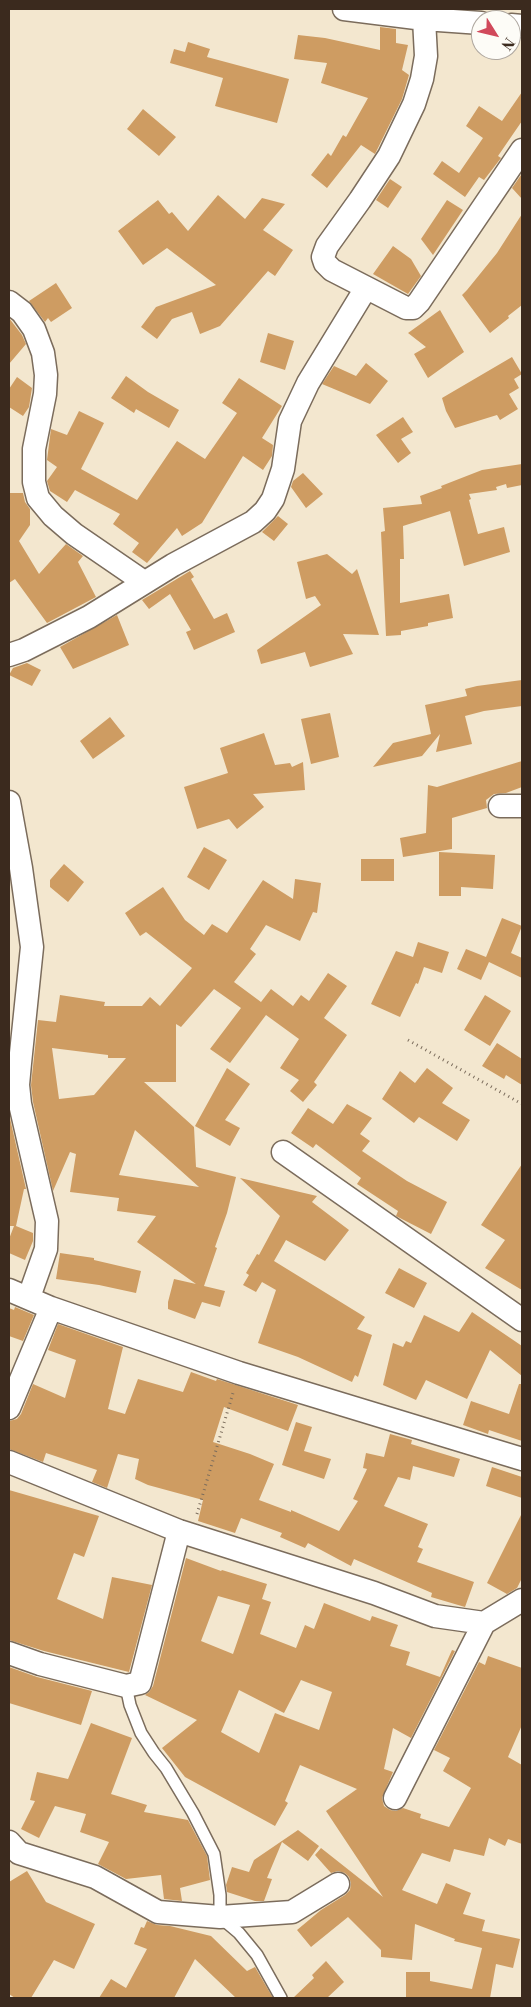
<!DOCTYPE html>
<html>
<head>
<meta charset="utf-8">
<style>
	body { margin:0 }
	#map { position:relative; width:531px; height:2007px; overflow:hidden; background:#f3e7cf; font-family:"Libre Bodoni",serif }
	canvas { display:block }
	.frame { position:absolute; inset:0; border:10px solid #3b2a1e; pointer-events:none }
	.north { position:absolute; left:471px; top:10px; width:50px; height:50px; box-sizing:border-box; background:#fdfcf7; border:1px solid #afa8a0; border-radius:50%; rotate:126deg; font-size:14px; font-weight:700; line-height:20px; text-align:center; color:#3b2a1e }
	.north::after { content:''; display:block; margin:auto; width:18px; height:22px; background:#d1495b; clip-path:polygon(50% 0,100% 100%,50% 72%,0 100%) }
</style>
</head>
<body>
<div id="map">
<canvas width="531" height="2007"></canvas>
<div class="frame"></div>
<div class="north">N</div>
</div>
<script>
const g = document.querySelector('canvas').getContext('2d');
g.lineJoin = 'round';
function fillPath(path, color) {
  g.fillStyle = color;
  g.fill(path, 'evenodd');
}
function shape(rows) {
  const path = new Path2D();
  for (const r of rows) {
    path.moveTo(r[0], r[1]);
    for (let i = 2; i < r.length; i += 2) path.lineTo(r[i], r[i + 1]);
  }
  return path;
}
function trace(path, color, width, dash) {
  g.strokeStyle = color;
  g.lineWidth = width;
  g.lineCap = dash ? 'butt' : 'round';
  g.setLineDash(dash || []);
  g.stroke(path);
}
fillPath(shape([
	[380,27,396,29,396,43,408,45,402,70,409,75,402,99,375,154,361,145,327,188,311,175,328,153,331,156,343,135,346,137,368,98,321,83,327,63,294,59,298,35,325,38,380,50],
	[188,42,210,49,207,57,289,79,277,123,215,106,223,78,170,63,174,49,185,52],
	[522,92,522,121,498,156,501,158,484,180,479,177,465,197,433,174,442,161,459,173,483,138,466,126,479,106,502,121],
	[143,109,176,137,159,156,127,129],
	[521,175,522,176,522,199,512,188],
	[390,179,402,187,388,208,376,200],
	[218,195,245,219,262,198,285,204,263,230,293,250,275,276,268,271,220,326,200,334,192,312,172,319,157,339,141,327,156,307,216,285,167,248,143,265,118,231,158,200,169,214,172,212,188,231],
	[447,200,463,210,433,255,421,239],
	[522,214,522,305,508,316,509,318,490,333,462,295,467,290,497,253],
	[393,246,411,259,421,276,408,294,373,274],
	[56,283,72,308,51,322,48,318,45,322,29,301],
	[440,310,464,352,428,378,414,354,426,347,408,333],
	[9,318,22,335,26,344,9,364],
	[268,333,294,341,285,370,260,362],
	[512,357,522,374,514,379,519,388,509,394,518,409,500,420,497,415,455,428,446,411,442,398],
	[366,363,388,381,370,404,322,384,334,366,356,376],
	[126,376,148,392,179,410,169,428,136,409,134,413,111,398],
	[17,377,32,388,29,407,23,416,9,407,9,389],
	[239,378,282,406,262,438,273,445,272,456,263,470,243,456,202,523,182,536,177,528,147,563,132,552,139,543,113,524,120,514,75,490,67,502,50,491,47,481,57,467,47,460,51,429,67,435,79,411,104,423,81,469,137,500,177,441,205,459,237,413,222,403],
	[403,417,413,432,401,439,411,453,398,463,376,435],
	[522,464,522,485,507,488,506,484,496,487,497,490,469,494,471,499,469,500,478,534,504,527,510,552,464,566,450,511,403,526,404,559,400,559,400,603,449,594,453,618,428,623,428,626,401,631,401,635,386,636,381,532,385,531,383,508,422,504,420,496,442,488,441,486,482,470],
	[303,473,323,494,306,508,291,487,293,481],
	[10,493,23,493,25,502,30,509,30,525,19,541,39,574,66,544,83,556,78,562,96,597,47,623,15,579,9,583],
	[278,516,288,524,274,541,262,532],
	[327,554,352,574,357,569,379,635,343,634,353,654,310,667,305,652,261,664,257,650,321,605,315,596,306,599,297,562],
	[190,571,194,577,191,579,214,619,227,613,235,632,194,650,186,632,191,630,170,594,149,609,142,600],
	[117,615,129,645,73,669,60,647],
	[27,663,41,670,32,686,9,675,13,668],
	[522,680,522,706,484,711,465,716,472,744,436,752,440,734,422,756,373,767,393,743,431,734,425,705,467,696,465,689,477,686],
	[330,713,339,757,311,764,301,719],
	[110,717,125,736,93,759,80,741],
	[264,733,275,765,290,763,292,767,303,762,305,790,253,794,264,807,237,829,229,819,197,829,184,787,228,773,220,748],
	[522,761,522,787,506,793,494,794,486,800,487,808,452,818,452,849,403,857,400,838,426,833,428,785,437,787],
	[204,847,227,860,209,890,187,877],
	[439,852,495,855,493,889,461,887,461,896,439,896],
	[361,859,394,859,394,881,361,881],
	[64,864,84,882,68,902,50,887,50,880],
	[295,879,321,883,317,913,313,912,300,941,266,925,250,949,256,954,234,982,261,1002,271,989,293,1006,301,995,309,1001,328,973,347,986,324,1018,347,1035,314,1082,317,1085,303,1102,290,1091,299,1080,280,1068,299,1039,266,1015,230,1063,210,1049,241,1008,214,989,181,1027,176,1024,176,1082,144,1082,194,1127,196,1167,236,1177,227,1213,215,1247,217,1248,204,1286,225,1291,220,1307,202,1302,195,1319,168,1309,168,1302,174,1279,196,1284,137,1242,156,1216,117,1211,119,1198,70,1192,76,1154,70,1152,53,1191,33,1102,31,1085,38,1020,56,1022,60,995,105,1002,104,1006,142,1006,150,997,160,1006,192,968,146,932,140,936,125,913,163,887,185,920,204,935,212,924,227,933,263,880,293,899],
	[52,1048,108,1055,108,1058,126,1058,94,1095,59,1099],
	[135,1130,170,1161,199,1187,119,1175],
	[502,918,522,926,511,953,522,958,522,978,489,962,481,980,457,969,466,949,486,957],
	[418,942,449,952,442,973,424,967,418,984,416,983,400,1017,371,1004,396,951,413,957],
	[485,995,511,1011,490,1046,464,1030],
	[497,1043,522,1059,522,1085,506,1075,504,1079,482,1066],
	[227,1068,250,1084,225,1120,240,1128,230,1146,195,1126],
	[427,1068,453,1088,442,1103,470,1120,457,1141,419,1117,414,1123,382,1099,400,1071,415,1083],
	[347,1104,372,1118,360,1134,370,1141,362,1151,407,1181,447,1202,431,1234,396,1216,398,1211,357,1184,361,1178,316,1144,313,1148,291,1133,308,1108,333,1124],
	[9,1114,26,1189,24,1189,16,1226,33,1233,33,1241,25,1260,9,1253,9,1239,14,1226,9,1226],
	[522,1164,522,1290,485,1268,505,1240,481,1225],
	[240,1178,317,1196,312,1202,349,1230,325,1261,286,1240,274,1261,365,1317,357,1329,372,1335,358,1377,355,1375,352,1382,298,1357,258,1343,276,1290,262,1282,256,1292,243,1285,249,1275,246,1273,257,1254,259,1255,280,1216],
	[60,1253,94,1258,94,1260,141,1271,136,1293,99,1285,56,1279],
	[399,1268,427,1283,414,1308,385,1293],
	[15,1307,34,1315,23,1341,9,1336,9,1308,14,1310],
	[472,1312,522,1346,522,1376,490,1350,467,1399,426,1380,416,1400,383,1385,393,1343,403,1347,406,1341,411,1343,424,1315,459,1332],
	[58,1324,123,1347,108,1409,125,1414,138,1379,183,1392,191,1372,216,1381,217,1379,298,1405,288,1431,224,1407,213,1442,250,1454,274,1464,259,1500,291,1512,291,1510,339,1531,358,1501,353,1499,367,1469,363,1468,366,1453,384,1457,390,1434,412,1440,411,1444,460,1459,454,1477,413,1466,410,1480,398,1477,384,1506,428,1524,418,1547,423,1549,417,1562,474,1582,465,1607,431,1597,432,1593,354,1559,351,1566,308,1543,305,1548,280,1537,282,1533,241,1518,235,1533,198,1521,203,1500,148,1485,135,1479,139,1459,118,1454,107,1488,92,1482,97,1470,46,1453,43,1462,9,1449,9,1421,17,1419,21,1414,33,1384,65,1398,76,1360,48,1350],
	[519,1384,522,1384,522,1441,489,1430,488,1434,463,1425,471,1401,509,1414],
	[296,1422,312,1427,304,1451,331,1459,324,1479,282,1465],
	[492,1467,522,1477,522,1498,486,1486],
	[9,1490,99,1516,84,1557,74,1553,57,1599,103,1619,112,1577,152,1585,129,1672,44,1651,9,1640],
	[522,1513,522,1578,517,1588,507,1594,487,1583],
	[186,1558,221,1571,222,1570,267,1584,262,1599,271,1602,260,1634,296,1648,305,1625,314,1629,324,1603,370,1621,372,1616,398,1625,390,1646,410,1652,406,1665,440,1677,452,1650,455,1651,411,1738,393,1728,384,1769,393,1772,382,1798,384,1806,390,1810,396,1811,403,1808,421,1814,420,1818,449,1827,471,1788,443,1771,450,1758,434,1750,479,1662,485,1665,488,1656,522,1668,522,1725,508,1757,522,1765,522,1844,508,1839,505,1846,489,1838,484,1856,454,1849,450,1862,422,1853,402,1890,437,1904,446,1883,471,1893,463,1914,485,1920,482,1931,520,1939,513,1968,496,1964,490,1998,406,1998,406,1972,430,1972,430,1981,472,1989,482,1948,454,1941,455,1939,415,1924,412,1960,381,1957,381,1950,348,1917,311,1947,297,1930,321,1910,345,1895,350,1890,351,1883,349,1877,345,1873,338,1871,331,1873,315,1855,321,1848,383,1897,326,1811,357,1789,300,1765,285,1801,288,1803,275,1826,185,1777,162,1748,197,1720,145,1695,149,1692,153,1686],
	[218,1596,250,1605,233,1654,201,1641],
	[301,1680,332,1692,319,1730,275,1713,259,1753,221,1732,239,1690,284,1713],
	[9,1667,37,1677,92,1691,81,1725,9,1703],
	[91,1723,132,1738,111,1794,147,1805,144,1812,188,1820,207,1856,210,1880,180,1888,182,1901,164,1899,161,1875,126,1879,98,1864,109,1842,80,1832,86,1814,55,1806,39,1838,21,1829,35,1801,30,1800,37,1772,68,1779],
	[298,1830,319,1846,308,1861,282,1842,267,1878,272,1879,264,1901,255,1901,227,1892,226,1885,232,1867,249,1872,254,1860],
	[27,1871,46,1902,95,1924,74,1969,54,1960,31,1998,15,1998,9,1994,9,1882],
	[147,1921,157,1925,170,1926,211,1936,247,1971,255,1967,273,1998,236,1998,195,1959,174,1998,99,1998,111,1979,126,1988,147,1949,134,1944,141,1927,144,1928],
	[326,1961,344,1982,327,1998,293,1998,314,1978,312,1975]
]), '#ce9c62');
const lane = shape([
	[126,1686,130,1705,141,1733,154,1753,166,1768,193,1813,214,1854,220,1895,220,1917,239,1933,257,1955,281,1998]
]);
const street = shape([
	[344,9,424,19,481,23],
	[424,19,426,56,422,79,414,104,389,156,360,200,327,246,323,257,325,263,332,270,406,308,413,308,419,302,522,150],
	[511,25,522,26],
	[9,302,22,312,34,329,43,353,46,375,45,394,34,449,34,482,38,498,53,516,74,534,144,582],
	[9,655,24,650,89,617,173,565,253,522,265,511,273,499,283,469,290,421,308,383,366,288],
	[9,802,21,868,32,947,20,1063,18,1085,20,1104,47,1221,46,1249,29,1297],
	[500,806,522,806],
	[283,1152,522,1320],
	[9,1290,51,1308,239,1373,522,1459],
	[9,1408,51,1308],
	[9,1462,179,1531,374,1593,435,1616,484,1623,522,1600],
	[9,1653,40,1664,126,1686,140,1683,179,1531],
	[395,1798,484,1623],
	[9,1842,19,1853,95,1877,158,1912,220,1917,292,1912,338,1884]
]);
trace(lane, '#7b6c5c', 14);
trace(street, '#7b6c5c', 25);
trace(shape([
	[408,1040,522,1104],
	[197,1514,233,1393]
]), '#7b6c5c', 3, [1, 4]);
trace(lane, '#fff', 11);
trace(street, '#fff', 22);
</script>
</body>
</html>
